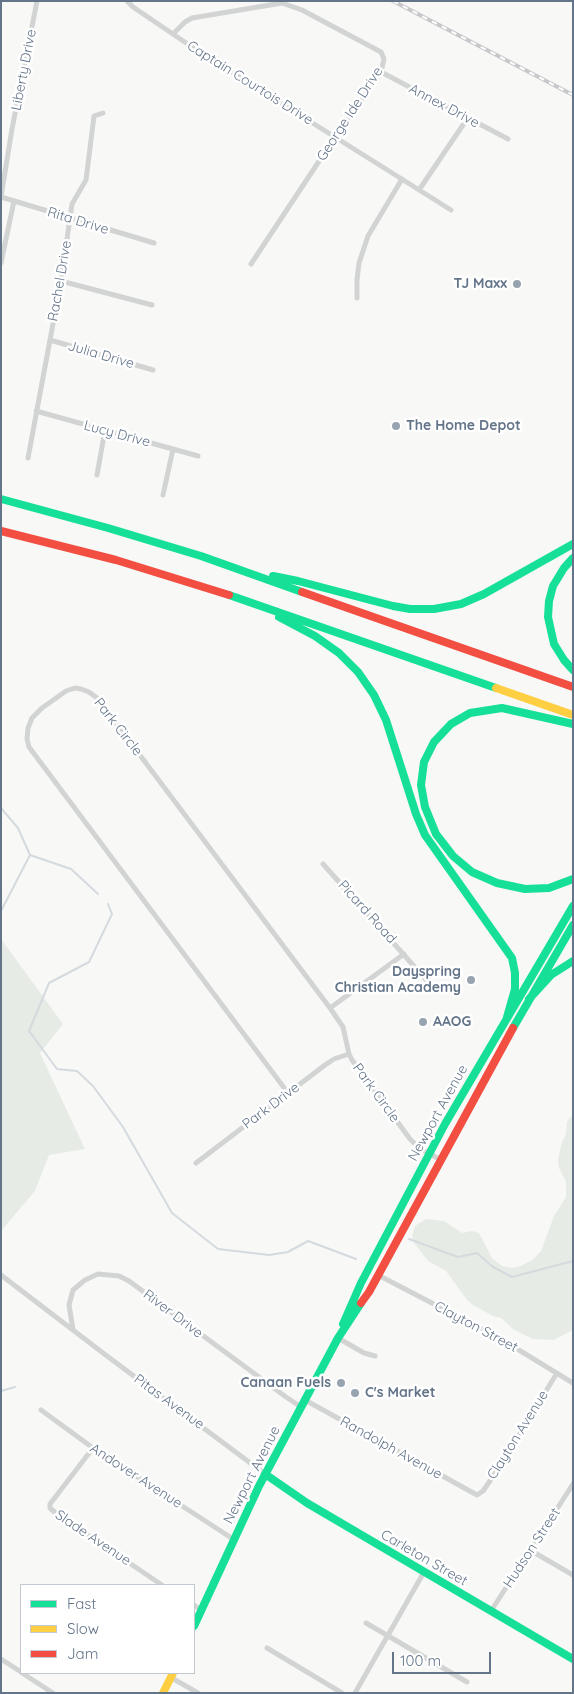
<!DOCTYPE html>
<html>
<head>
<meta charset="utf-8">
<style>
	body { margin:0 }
	#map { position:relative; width:574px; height:1694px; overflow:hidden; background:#f8f8f7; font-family:Quicksand,sans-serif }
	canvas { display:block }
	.frame { position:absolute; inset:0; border:2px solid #64758a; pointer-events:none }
	.legend { position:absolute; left:20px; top:1584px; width:175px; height:90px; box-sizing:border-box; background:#fff; border:1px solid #c1c8d0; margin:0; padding:6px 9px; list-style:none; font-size:15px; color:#64758a }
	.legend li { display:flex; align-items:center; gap:10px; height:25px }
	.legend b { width:25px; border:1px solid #c1c8d0 }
	.scale { position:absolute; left:392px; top:1652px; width:99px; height:22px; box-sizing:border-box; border:2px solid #64758a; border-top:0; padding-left:6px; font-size:15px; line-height:18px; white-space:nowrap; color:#64758a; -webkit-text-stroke:4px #fff; paint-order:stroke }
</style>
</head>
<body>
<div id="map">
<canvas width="574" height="1694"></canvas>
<div class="frame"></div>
<ul class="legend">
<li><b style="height:6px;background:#16e098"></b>Fast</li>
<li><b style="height:6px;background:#ffcf43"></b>Slow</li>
<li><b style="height:6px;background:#f24e42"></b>Jam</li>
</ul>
<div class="scale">100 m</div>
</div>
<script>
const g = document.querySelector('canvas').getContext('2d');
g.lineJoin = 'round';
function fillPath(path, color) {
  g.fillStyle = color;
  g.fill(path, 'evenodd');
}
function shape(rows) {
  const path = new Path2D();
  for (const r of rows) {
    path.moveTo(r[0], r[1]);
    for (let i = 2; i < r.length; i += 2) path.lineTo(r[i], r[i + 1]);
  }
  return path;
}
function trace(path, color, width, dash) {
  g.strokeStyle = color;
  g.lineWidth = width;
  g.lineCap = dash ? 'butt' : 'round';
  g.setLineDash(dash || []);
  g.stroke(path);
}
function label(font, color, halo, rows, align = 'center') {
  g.font = font + ' Quicksand,sans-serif';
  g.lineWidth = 5;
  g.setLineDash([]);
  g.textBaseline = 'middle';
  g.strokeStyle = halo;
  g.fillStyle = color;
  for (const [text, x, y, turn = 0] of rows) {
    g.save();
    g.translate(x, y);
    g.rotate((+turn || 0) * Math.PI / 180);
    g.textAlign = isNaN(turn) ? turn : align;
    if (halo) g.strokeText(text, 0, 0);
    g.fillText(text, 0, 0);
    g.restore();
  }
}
fillPath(shape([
	[1,939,63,1024,40,1053,85,1149,49,1155,35,1191,1,1231],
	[573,1114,573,1330,554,1340,533,1339,514,1330,501,1318,493,1316,473,1305,467,1300,446,1271,428,1261,414,1243,412,1236,415,1226,426,1219,444,1221,462,1233,472,1231,479,1233,492,1258,502,1266,512,1268,521,1266,532,1260,541,1251,554,1216,566,1197,566,1182,559,1168,558,1159,562,1142,566,1134,567,1122]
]), '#e7ebe5');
trace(shape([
	[1,808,18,828,30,855,1,911],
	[30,855,71,869,98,894],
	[108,904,112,914,89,962,49,983,29,1031,57,1069,77,1071,93,1086,123,1127,172,1213,218,1249,269,1255,288,1252,308,1241,356,1259],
	[409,1239,458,1257,477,1253,493,1267,512,1277,573,1261],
	[1,1391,15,1387]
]), '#d4dade', 2);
trace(shape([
	[127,1,133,7,198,51,451,210],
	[173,34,185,22,192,18,282,3,302,10,381,52,384,59,381,72,335,137,251,264],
	[381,72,508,139],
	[419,190,467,119],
	[1,197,12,129,37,1],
	[1,197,154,243],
	[1,263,14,201],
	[61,281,152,305],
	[357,298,357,280,359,263,368,236,402,179],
	[50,340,153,370],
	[36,411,198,456],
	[28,458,61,281,72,204,86,180,94,116,103,113],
	[97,475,105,430],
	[163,495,173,449],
	[323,864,429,983],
	[330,1008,404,954],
	[288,1093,29,747,27,739,28,728,32,718,42,708,66,691,75,688,81,689,89,692,97,698,330,1008,343,1027,349,1054,352,1060,410,1139,419,1148,441,1160],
	[196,1163,325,1065,334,1059,349,1054],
	[1,1275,107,1356,265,1474],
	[378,1275,501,1339,573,1383],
	[73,1330,69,1305,73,1290,85,1280,98,1274,119,1276,129,1281,286,1397,301,1407],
	[338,1338,364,1353,375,1356],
	[305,1400,477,1495,483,1491,500,1466,557,1373],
	[41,1410,93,1448,233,1539],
	[93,1448,50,1504,50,1508,58,1515,162,1585],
	[530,1550,573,1575],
	[194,1605,201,1610],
	[491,1611,573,1484],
	[366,1623,467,1682],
	[267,1648,342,1693],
	[1,1659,21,1672],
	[22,1673,53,1693],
	[170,1677,198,1693],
	[355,1693,424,1572]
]), '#d2d3d3', 5);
trace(shape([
	[1,499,108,528,201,556,302,592],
	[573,558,564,568,553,586,549,601,548,617,554,644,564,660,573,670],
	[273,576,298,581,393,606,410,609,434,609,461,604,484,594,573,544],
	[229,595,496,688],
	[279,617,315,636,339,653,358,672,374,695,386,720,416,814,425,835,512,958,515,973,515,989,507,1017],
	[573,724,502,708,470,713,451,724,434,742,424,762,421,785,425,807,436,834,453,856,472,872,497,883,525,889,549,888,573,879],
	[529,999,551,975,573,961],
	[513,1028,573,925],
	[343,1324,361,1283,445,1124,573,906],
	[265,1474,307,1503,573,1659],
	[194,1626,259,1486,338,1338,361,1303]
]), '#16e098', 8);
trace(shape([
	[496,688,573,715],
	[163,1693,173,1673]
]), '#ffcf43', 8);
trace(shape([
	[1,531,116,560,229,595],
	[302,592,573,687],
	[361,1303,369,1292,513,1028]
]), '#f24e42', 8);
const rail = shape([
	[393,1,573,95]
]);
trace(rail, '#c7c8ca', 4);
trace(rail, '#fff', 2, [5.5]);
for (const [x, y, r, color] of [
	[517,284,5,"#98a3b0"],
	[396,426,5,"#98a3b0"],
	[471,980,5,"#98a3b0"],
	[423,1022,5,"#98a3b0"],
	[341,1383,5,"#98a3b0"],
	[355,1393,5,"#98a3b0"]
]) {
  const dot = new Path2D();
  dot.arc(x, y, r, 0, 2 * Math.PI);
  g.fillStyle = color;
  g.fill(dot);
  trace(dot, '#fff', 2);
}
label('14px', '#64758a', '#fff', [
	["Liberty Drive",24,70,-79],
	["Captain Courtois Drive",250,83,32],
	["Annex Drive",444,106,28],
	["George Ide Drive",350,114,-57],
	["Rita Drive",78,221,17],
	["Rachel Drive",60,281,-80],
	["Julia Drive",101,355,16],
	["Lucy Drive",117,434,15],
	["Park Circle",118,727,52],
	["Picard Road",367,912,48],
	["Park Circle",376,1093,54],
	["Park Drive",271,1106,-37],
	["Newport Avenue",438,1113,-61],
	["River Drive",173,1314,37],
	["Clayton Street",476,1327,28],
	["Pitas Avenue",169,1402,36],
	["Clayton Avenue",518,1435,-58],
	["Randolph Avenue",391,1448,29],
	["Newport Avenue",252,1475,-63],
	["Andover Avenue",136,1476,33],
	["Slade Avenue",93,1538,34],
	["Hudson Street",532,1548,-57],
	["Carleton Street",424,1558,30]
]);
label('bold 14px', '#64758a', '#fff', [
	["TJ Maxx",507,284],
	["The Home Depot",406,426,"left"],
	["Dayspring",461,972],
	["Christian Academy",461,988],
	["AAOG",433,1022,"left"],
	["Canaan Fuels",331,1383],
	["C's Market",365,1393,"left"]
], 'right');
</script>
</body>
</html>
